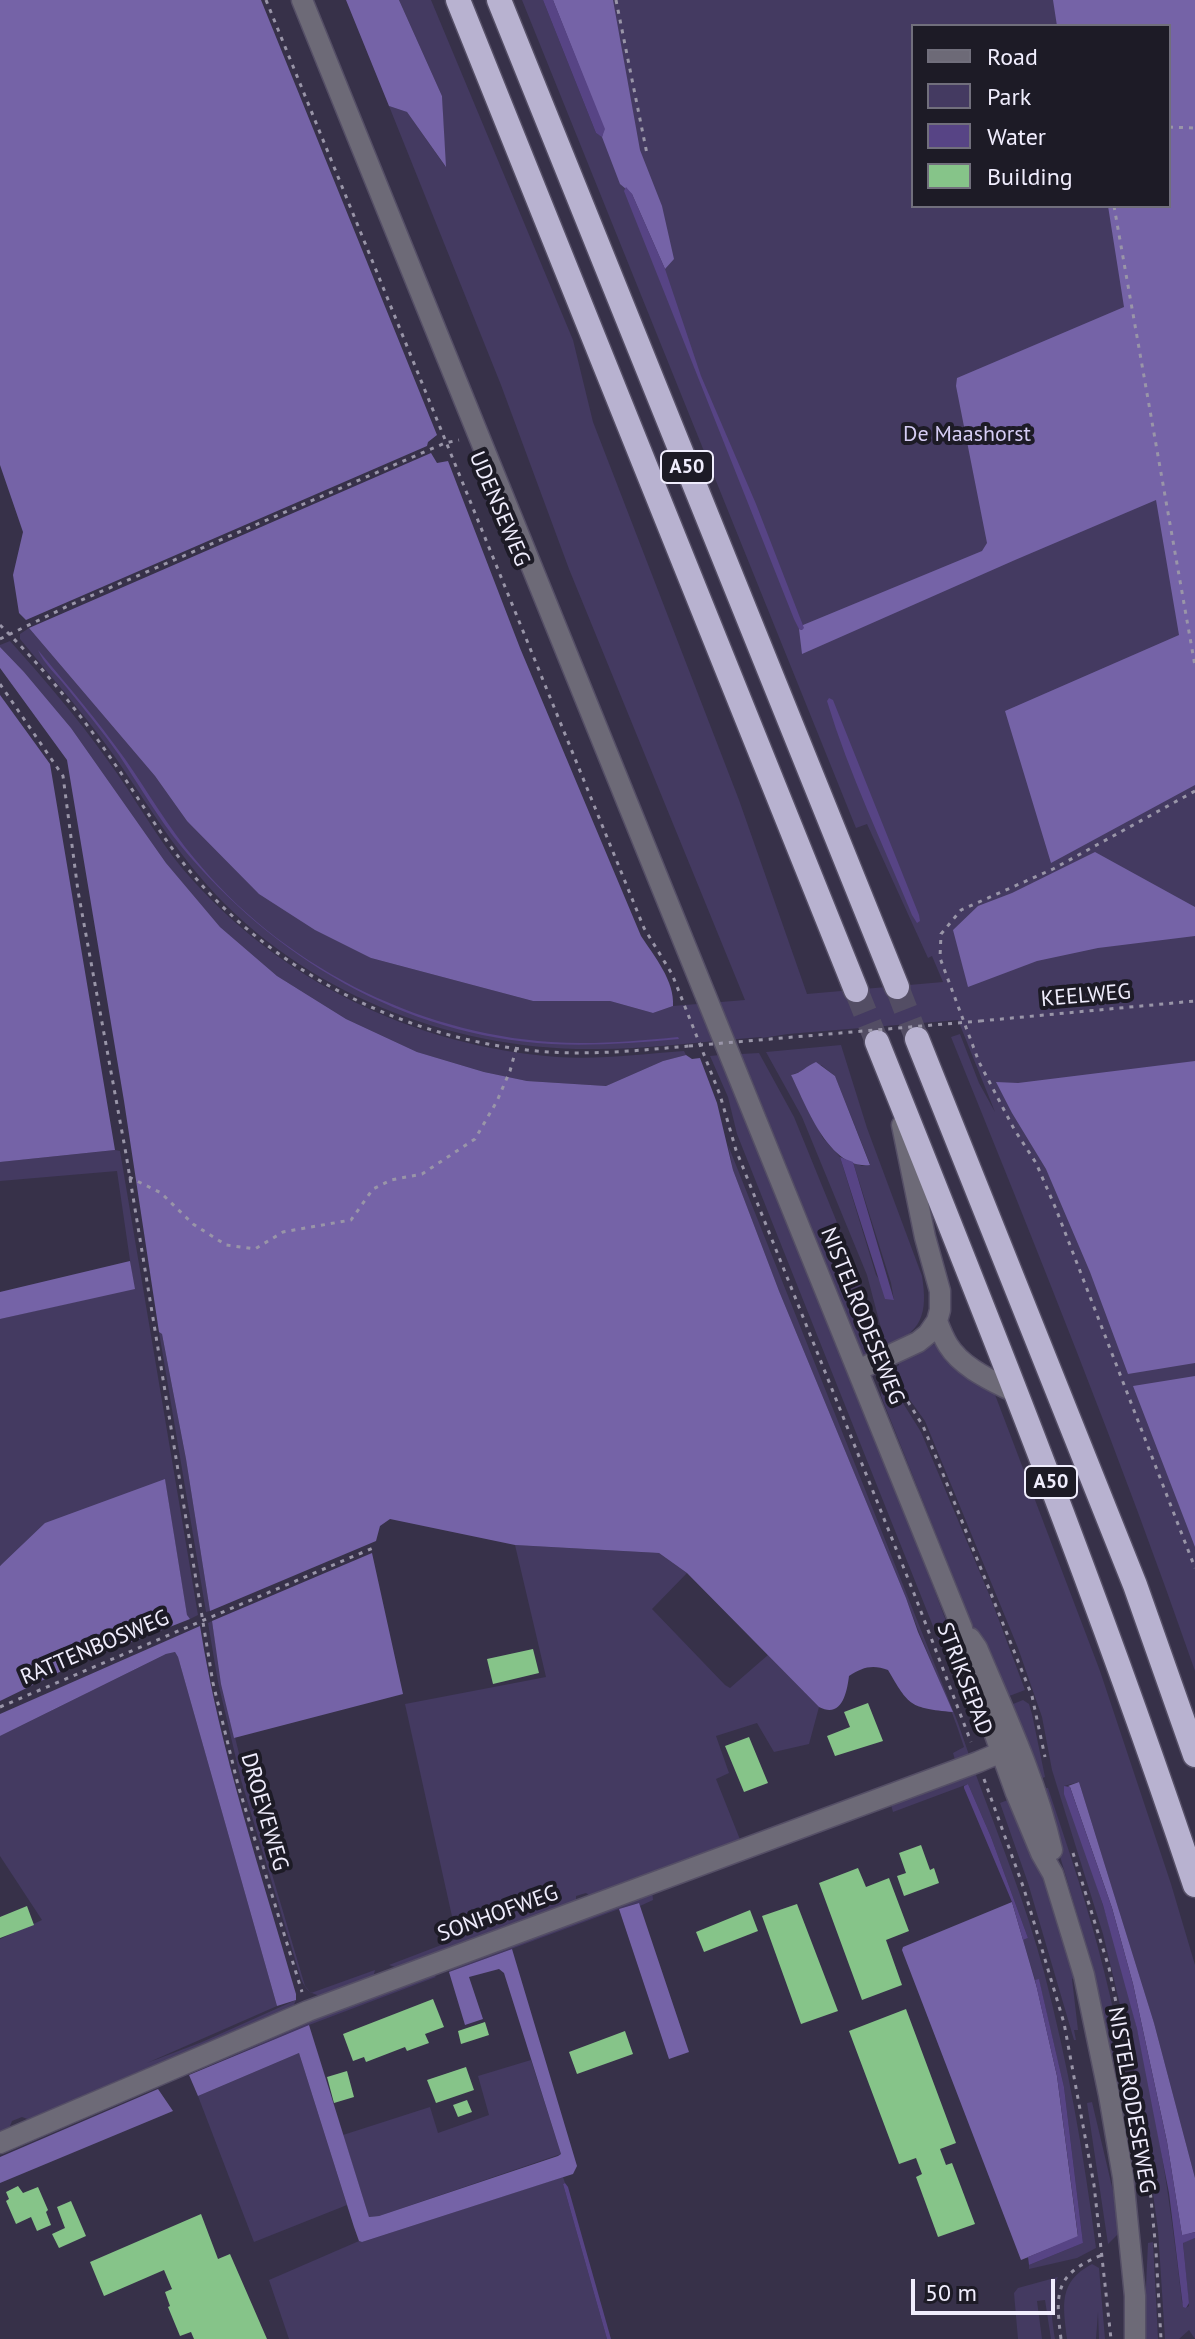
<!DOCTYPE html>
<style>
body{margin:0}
#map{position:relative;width:1195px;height:2339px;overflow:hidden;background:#373149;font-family:"PT Sans",sans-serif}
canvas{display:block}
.legend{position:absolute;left:911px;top:24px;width:260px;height:184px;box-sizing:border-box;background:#1d1b26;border:2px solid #716f7c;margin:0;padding:10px 14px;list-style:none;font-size:24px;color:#f0edfd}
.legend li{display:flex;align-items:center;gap:16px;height:40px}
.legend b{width:40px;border:2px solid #716f7c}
.scale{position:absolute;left:911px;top:2279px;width:144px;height:36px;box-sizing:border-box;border:4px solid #f0edfd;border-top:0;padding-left:10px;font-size:24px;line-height:28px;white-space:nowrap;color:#f0edfd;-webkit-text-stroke:6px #1d1b26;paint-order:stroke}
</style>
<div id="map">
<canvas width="1195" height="2339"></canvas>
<ul class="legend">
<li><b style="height:10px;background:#6d6a77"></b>Road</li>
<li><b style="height:22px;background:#443a61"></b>Park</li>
<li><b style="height:22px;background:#574485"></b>Water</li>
<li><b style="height:22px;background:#86c489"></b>Building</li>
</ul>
<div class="scale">50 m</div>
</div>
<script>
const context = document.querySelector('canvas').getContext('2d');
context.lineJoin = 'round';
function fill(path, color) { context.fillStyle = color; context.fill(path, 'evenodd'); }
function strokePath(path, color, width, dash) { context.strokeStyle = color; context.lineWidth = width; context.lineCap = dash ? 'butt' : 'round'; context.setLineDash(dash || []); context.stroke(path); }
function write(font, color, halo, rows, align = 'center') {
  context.font = font + ' "PT Sans",sans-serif'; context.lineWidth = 8; context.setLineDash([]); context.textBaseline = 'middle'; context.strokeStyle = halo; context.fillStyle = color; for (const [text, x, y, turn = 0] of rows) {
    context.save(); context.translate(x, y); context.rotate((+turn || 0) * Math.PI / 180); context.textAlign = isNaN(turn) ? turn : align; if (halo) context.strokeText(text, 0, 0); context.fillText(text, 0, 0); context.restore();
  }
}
fill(new Path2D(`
 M399 0H431L573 340 593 422 739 800 807 994 943 982 932 956 928 958 867 824 856 828 522 0H543L596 133 599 135 545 0H1195V1671C1121 1457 1036 1247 951 1037L960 1034 979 1083 995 1112 958 1020 788 1034 762 1038 761 1037C707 1041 651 1049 597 1049 453 1051 304 994 207 885 172 846 145 800 115 757 86 716 52 678 20 639V634L29 628 155 776 187 821 371 958 533 1001H610L653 1013 673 1006 745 1000 569 569 501 385 389 106 407 112 445 166 442 96ZM913 26H1169V206H913Z
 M10 641C44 679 77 717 106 758 133 794 154 834 182 868 276 979 412 1046 557 1057 599 1060 642 1054 684 1051L686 1055 663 1061 606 1086 527 1081 484 1072 417 1052 346 1019 277 976 220 927 166 863 71 728 24 672 0 647V645Z
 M841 1045 867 1128 922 1276C928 1314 922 1332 886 1347L867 1275 802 1117 766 1052ZM821 1065 835 1076 870 1164 862 1166 853 1162 891 1283 894 1300 876 1275 840 1157 823 1138 791 1075Z
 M759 1053 794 1117 858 1274 876 1350 863 1355 741 1054Z
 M720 1055 925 1565 979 1709 968 1714 737 1134 728 1097 710 1056Z
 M728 1145 958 1723 968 1752V1758L956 1763 953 1753 964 1747C948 1696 924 1649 906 1598L779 1291 733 1170Z
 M115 1150 120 1151 198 1615 190 1619 187 1616 165 1480 113 1499 13 1556 0 1566V1319L134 1288 117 1171 0 1181V1162Z
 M159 1332 162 1334 186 1459 210 1611 206 1612Z
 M935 1344 950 1362 994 1392 1100 1671 1171 1884 1195 1965V2178L1154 2023 1079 1782 1064 1786C1087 1856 1111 1925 1129 1996 1155 2097 1170 2199 1182 2302L1186 2308 1189 2306 1183 2242 1195 2238V2339L1189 2330 1179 2339H1165L1158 2230 1143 2120 1128 2038 1103 1934 1052 1770 1042 1717 1018 1648 925 1421 907 1396 893 1370 899 1365V1360Z
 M888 1379 921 1432 991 1599 1025 1690 1004 1698 969 1617 881 1396 882 1386Z
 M515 1545 659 1553 687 1573 652 1609 725 1685 730 1688 768 1655 819 1707 809 1744 774 1752 757 1723 716 1736 729 1773 716 1779 741 1842 591 1897 586 1893 576 1896V1903L398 1968 389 1965 457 1939 405 1704 546 1677Z
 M212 1621C231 1746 270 1865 305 1986L311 1993 375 1970 373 1978 322 1996C310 1994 306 1990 301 1979L241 1780 218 1682 208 1623Z
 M175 1652 178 1657 277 2006 147 2063 202 2042 296 2000 292 2009 30 2120 22 2117 12 2121 8 2131 0 2134V1939L42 1920 0 1856V1736L166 1654Z
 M1023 1700 1029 1704 1032 1714 1045 1777 1037 1780 1008 1706Z
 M971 1772 976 1775C1000 1840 1026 1905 1044 1972 1068 2063 1084 2155 1096 2248L1077 2258 1029 2269V2265L1083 2243 1064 2087 1039 1980H1035L1023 1940 1028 1938 991 1837 968 1784 893 1812 890 1801Z
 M1040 1788H1048C1068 1848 1089 1909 1104 1971 1120 2035 1132 2100 1143 2165H1139L1120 2098 1099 1995 1079 1921Z
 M1013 1798 1047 1889 1074 1978 1072 1979 1078 2030H1074L1076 2040H1074L1028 1883 1000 1803Z
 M652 1890 653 1900 640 1906 638 1903 619 1909 449 1972 451 1964Z
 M431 1972 436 1977 309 2025 187 2075V2069Z
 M299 2053 347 2205 254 2242 198 2096Z
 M531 2060 561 2154 379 2216 369 2217 343 2135 430 2107 438 2133 489 2115 478 2076Z
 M1092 2102 1114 2195 1118 2234 1108 2244 1087 2103Z
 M563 2177 565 2183 563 2184 607 2339H289L269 2280 359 2241 362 2242Z
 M1153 2242 1158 2339H1146L1145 2308 1148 2243Z
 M1092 2264 1099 2268 1105 2339H1099L1098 2312 1096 2339H1067C1063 2305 1058 2282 1092 2264Z
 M1058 2277C1048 2296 1052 2319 1055 2339H1051L1045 2300 1037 2301 1042 2339H1018L1014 2293 1018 2288Z`), '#443a61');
fill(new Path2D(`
 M0 0H261L437 435 428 442 427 446 26 620 19 613 13 575 23 532 0 465Z
 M346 0H399L442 96 446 167 407 112 389 106Z
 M553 0H613L640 150 662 206 674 259 665 269 632 194 620 184 602 137 604 129Z
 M1053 0H1195V785L1051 863 1005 711 1179 635 1156 500 1015 560 802 654 799 629 802 630 803 625 982 551 987 543 956 386 957 378 1124 307 1108 206H1169V26H1057Z
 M431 453 437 463 448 461 520 648 641 936C654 956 675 981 673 1006L653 1013 610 1001H533L371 958 315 930 259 894 187 821 155 776 29 628Z
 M0 647 24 672 71 728 166 863 220 927 277 976 346 1019 417 1052 484 1072 527 1081 606 1086 663 1061 686 1055 692 1059 700 1058 717 1103 733 1170 779 1291 906 1598 918 1632 953 1712C910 1708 909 1706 888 1670 873 1664 862 1667 849 1676 847 1692 842 1719 819 1707L687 1573 659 1553 515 1545 390 1519 380 1526 376 1541 210 1611 186 1459 162 1334 159 1332 124 1101 67 760 0 668Z
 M0 695 50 764 115 1150 0 1162Z
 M1095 852 1195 907V936L1098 948 1037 961 968 987 953 930 978 906 1012 893Z
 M1195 1061V1363L1128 1374 1090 1272 1046 1169 1012 1113 996 1082 1018 1083Z
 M816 1062 835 1076 870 1165C829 1170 806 1105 791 1075 802 1073 806 1066 816 1062Z
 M130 1261 135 1289 0 1319V1292Z
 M1195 1376V1547L1133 1386Z
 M165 1479 187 1615 190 1619 78 1663 0 1701V1566L45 1523Z
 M372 1553 403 1694 234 1738 221 1684 212 1621Z
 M200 1626C220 1752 261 1872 296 1994V2000L277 2006 178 1657 175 1652 166 1654 0 1736V1714Z
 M1079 1782 1154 2023 1195 2178V2232L1182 2236 1167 2142 1133 1984 1112 1908 1070 1787 1068 1786Z
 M1012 1902 1037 1988 1057 2076 1078 2237 1021 2260 902 1950 903 1947Z
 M639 1903 689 2052 669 2059 619 1909Z
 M512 1949 577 2166 573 2174 362 2242 359 2241 354 2227 299 2053 198 2096 189 2075 309 2025 369 2217 379 2216 558 2156 561 2154 504 1973 499 1969 469 1977 483 2019 465 2025 449 1972Z
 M158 2089 173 2111 0 2183V2157Z`), '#7563a7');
fill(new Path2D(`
 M543 0H553L605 129 602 137 596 133Z
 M626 187 632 194 665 269 701 376 756 504 804 628 802 630 799 629 794 619 624 191Z
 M38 650C68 686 98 721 125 759 148 792 168 827 194 858 280 964 415 1033 551 1042 593 1045 636 1041 678 1037L679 1039C636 1043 593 1046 551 1044 402 1035 274 958 181 846 158 818 139 785 119 755 103 732 85 710 67 688 58 676 43 663 38 650Z
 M829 698 833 700 919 915 920 921 917 923 912 915C883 844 849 774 827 701Z
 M840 1157 853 1162 894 1300 885 1299Z
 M968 1784 991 1837 1028 1938 1023 1940 1012 1902 964 1788V1786Z
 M1064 1786 1070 1787 1112 1908 1133 1984 1167 2142 1182 2235 1195 2232V2238L1183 2243 1189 2303 1186 2308 1183 2307 1169 2193 1137 2029 1103 1905 1064 1794Z
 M1039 1979 1064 2087 1083 2243 1029 2265 1028 2257 1078 2236 1057 2076 1035 1980Z
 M565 2183 568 2187 611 2339H607L563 2184Z`), '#574485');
fill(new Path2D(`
 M533 1649 539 1673 493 1684 487 1659Z
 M868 1703 883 1741 835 1756 827 1736 850 1727 844 1712Z
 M749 1737 768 1783 744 1792 725 1746Z
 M921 1845 930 1870 934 1868 939 1883 904 1896 897 1876 906 1873 899 1853Z
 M858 1868 866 1887 889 1878 909 1931 886 1940 902 1985 862 2000 819 1883Z
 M797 1904 838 2011 801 2024 762 1916Z
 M27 1906 34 1925 0 1938V1917Z
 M750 1910 758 1931 704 1952 696 1932Z
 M433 1999 444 2027 425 2034 429 2043 407 2051 405 2047 366 2062 364 2057 353 2061 343 2034Z
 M906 2009 956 2143 940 2149 946 2165 952 2163 975 2224 938 2237 916 2177 922 2174 916 2158 899 2164 849 2031Z
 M485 2022 489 2035 461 2044 458 2031Z
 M625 2031 633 2054 577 2074 569 2052Z
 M466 2067 474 2090 436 2103 427 2080Z
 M347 2071 354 2097 334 2103 327 2077Z
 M467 2100 472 2112 458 2117 453 2105Z
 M18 2186 23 2193 38 2187 48 2210 46 2212 51 2225 37 2231 31 2217 16 2224 6 2201 9 2199 6 2192Z
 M71 2201 86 2236 59 2248 52 2234 65 2228 57 2207Z
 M201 2214 218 2259 230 2254 267 2339H194L191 2332 180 2336 168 2307 170 2306 165 2292 172 2289 164 2270 104 2296 90 2262Z`), '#86c489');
strokePath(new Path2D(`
 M897 987 917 1039
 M856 990 877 1042`), '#534d64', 24, [24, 12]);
const minor = new Path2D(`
 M302 0 962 1628 965 1651 1016 1793 1041 1853 1053 1874 1084 1975 1109 2095 1123 2177 1135 2296V2339
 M937 1321C940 1329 943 1337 948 1345 962 1368 993 1381 1016 1393
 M858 1370 918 1342 928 1334 937 1321 940 1310V1291L925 1237 902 1125
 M970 1638 977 1648C1005 1714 1036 1780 1052 1850
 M0 2143 308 2011 978 1762 1018 1745`);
const highway = new Path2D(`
 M458 0 856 990
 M499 0 897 987
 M917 1039 1135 1585 1195 1755
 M877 1042C989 1321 1100 1600 1195 1885`);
strokePath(minor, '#554f66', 23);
strokePath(highway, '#554f66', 27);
strokePath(new Path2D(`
 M266 0 644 928 672 974 720 1095 736 1150 915 1596 971 1742
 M616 0 647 154
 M1169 127 1195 128
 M1114 206 1195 666
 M0 625C41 665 79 712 112 760 136 794 158 831 184 864 265 966 392 1033 520 1049 576 1057 633 1051 689 1046
 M0 639 70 605 445 443 459 440
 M0 684 63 776 78 891 126 1154 213 1683 238 1785 302 1992
 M1195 791 1053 869 961 910 941 934 940 958 979 1062 1014 1129 1036 1163 1056 1209 1195 1568
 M980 1021 1195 1001
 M129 1177 161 1193 193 1224 226 1245 255 1249 283 1232 351 1220 373 1189 391 1180 422 1174 475 1139 497 1101 510 1071 516 1049
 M892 1376 923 1426 939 1464 1032 1696 1045 1757
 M0 1707 373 1548
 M984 1779 1024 1889 1064 2023 1094 2185 1111 2339
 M1073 1853 1109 1968 1137 2106 1150 2189 1156 2251 1161 2339
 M1061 2339C1055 2292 1055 2274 1102 2255`), '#9995a8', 3, [4, 6]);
strokePath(minor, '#6d6a77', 20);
strokePath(highway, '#b8b2d0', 24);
strokePath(new Path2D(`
 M689 1046 980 1021`), '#9995a8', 3, [4, 6]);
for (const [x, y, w] of [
 [687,467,52],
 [1051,1482,52]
]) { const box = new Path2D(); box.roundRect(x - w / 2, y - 16, w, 32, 6); context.fillStyle = '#1d1b26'; context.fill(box); strokePath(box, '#f0edfd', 2); }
write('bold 20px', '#f0edfd', null, [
 ["A50",687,467],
 ["A50",1051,1482]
]);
write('22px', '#d6cdf4', '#1d1b26', [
 ["De Maashorst",967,435]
]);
write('22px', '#f0edfd', '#1d1b26', [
 ["UDENSEWEG",499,509,67],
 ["KEELWEG",1086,996,-5],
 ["NISTELRODESEWEG",862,1316,68],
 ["RATTENBOSWEG",95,1648,-23],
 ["STRIKSEPAD",964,1679,69],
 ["DROEVEWEG",264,1812,74],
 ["SONHOFWEG",498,1914,-20],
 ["NISTELRODESEWEG",1131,2100,80]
]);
</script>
